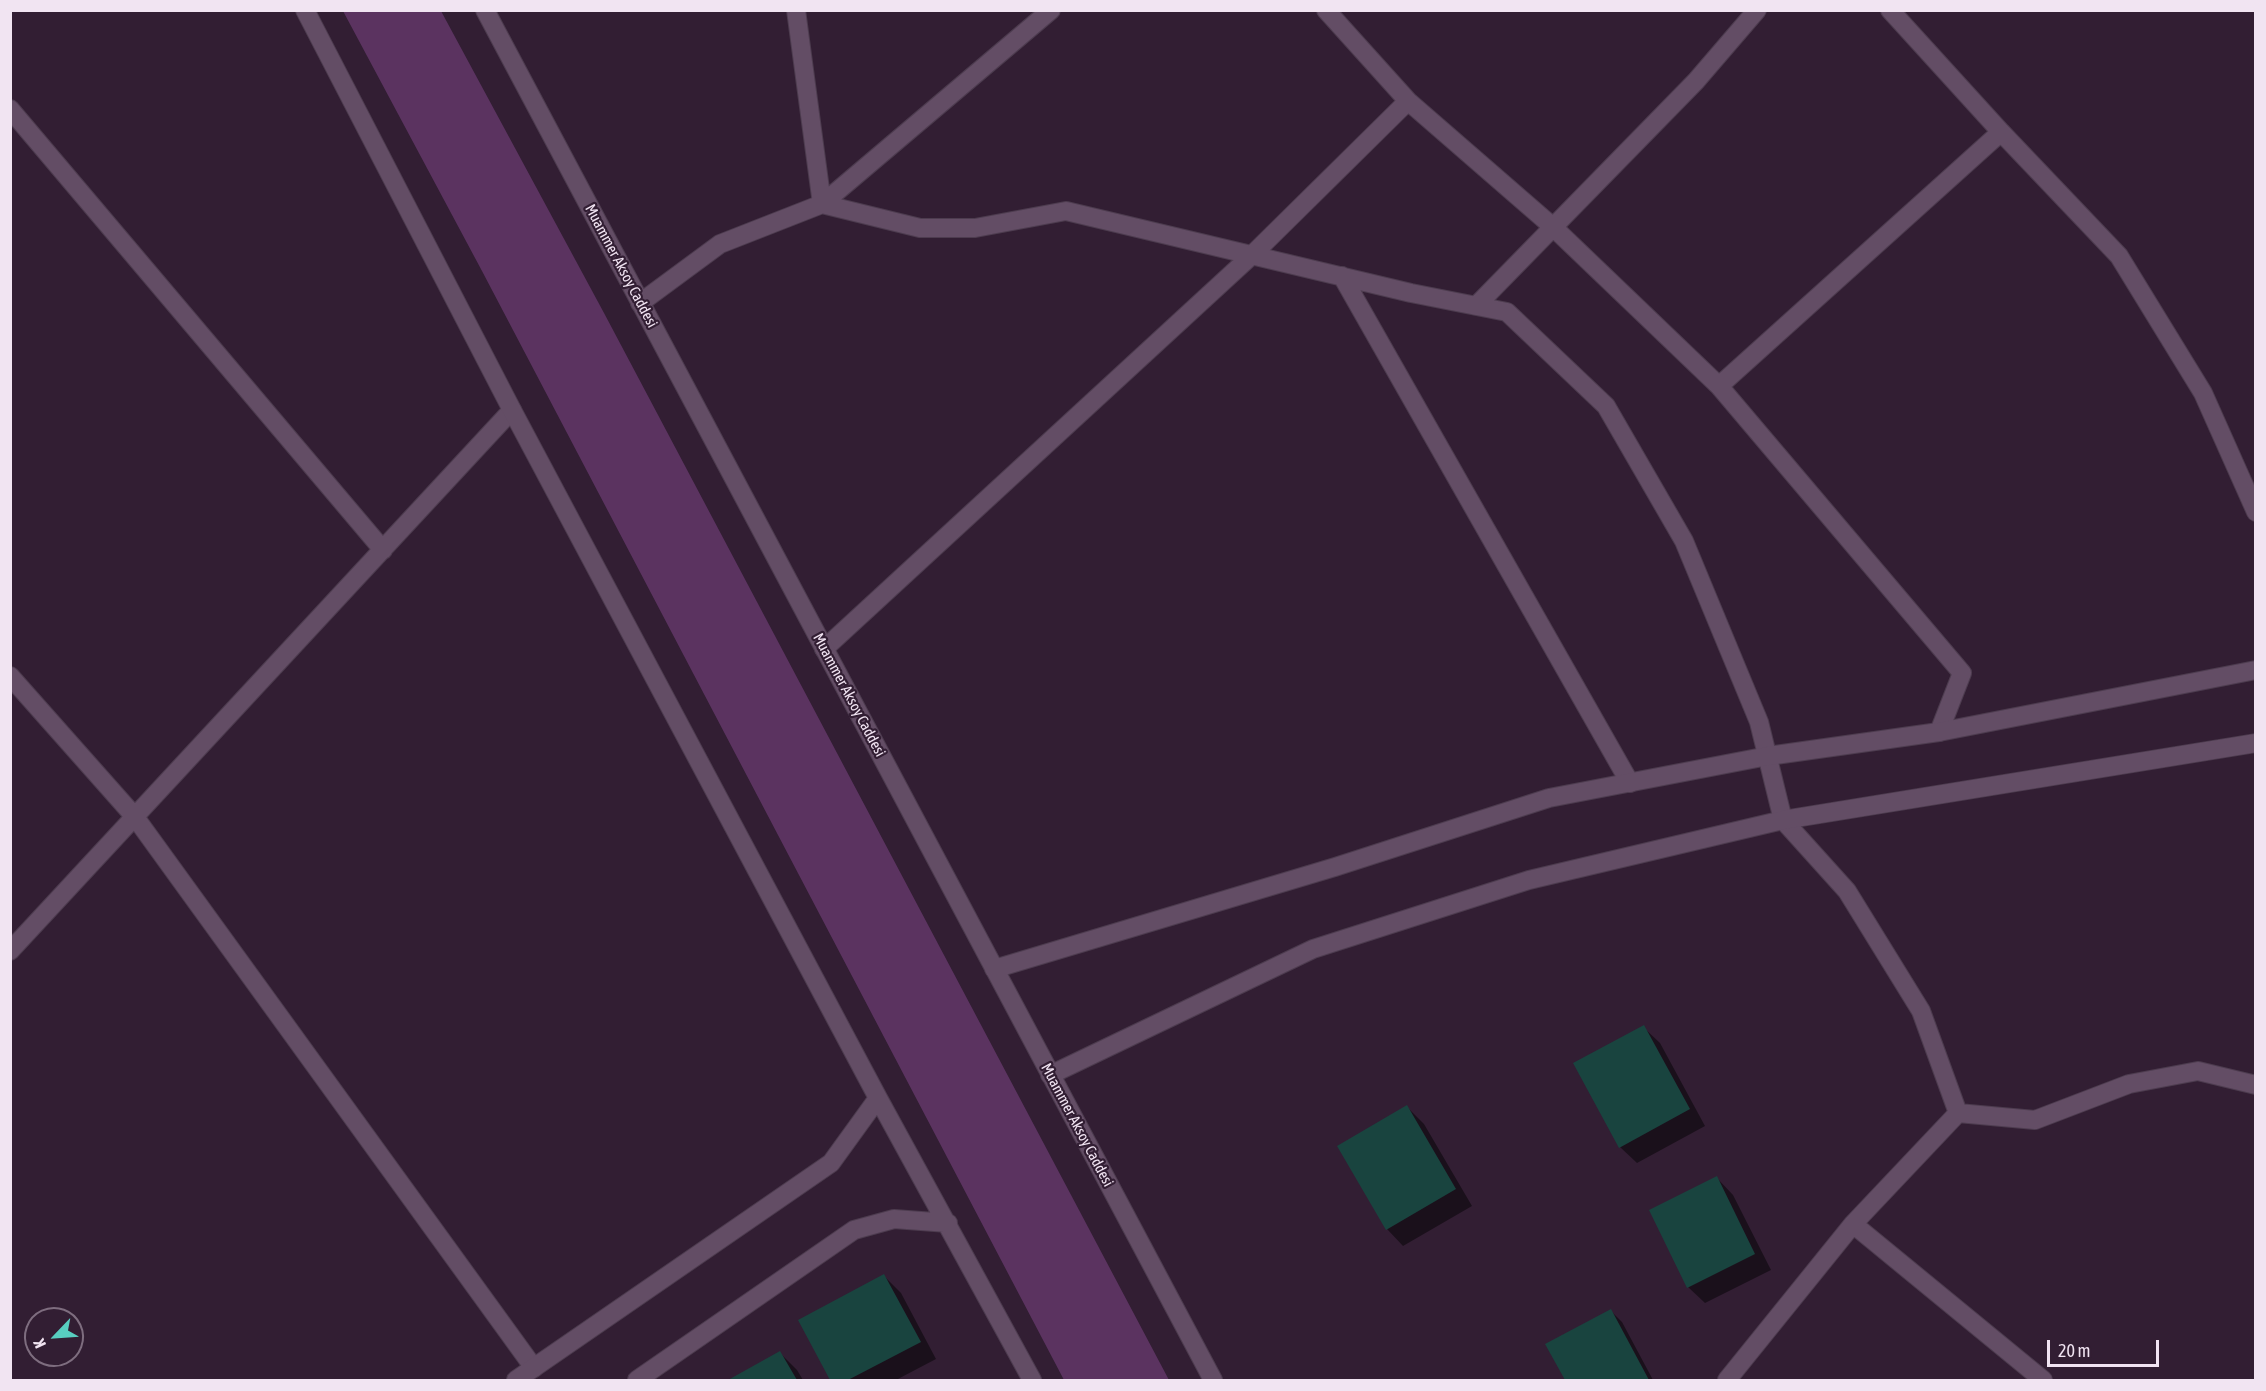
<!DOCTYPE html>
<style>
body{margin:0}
#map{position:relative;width:2266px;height:1391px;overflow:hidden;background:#321e33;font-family:"Asap Condensed",sans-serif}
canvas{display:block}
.frame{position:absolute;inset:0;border:12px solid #f1e4f2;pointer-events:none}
.north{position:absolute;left:24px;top:1307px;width:60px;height:60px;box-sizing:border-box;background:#321e33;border:2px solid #7e6d7f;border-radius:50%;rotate:245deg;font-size:16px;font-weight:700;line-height:24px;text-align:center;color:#f1e4f2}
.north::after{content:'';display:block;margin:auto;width:21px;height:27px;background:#58cec0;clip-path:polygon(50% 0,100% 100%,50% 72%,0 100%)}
.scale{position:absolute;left:2047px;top:1340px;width:112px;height:27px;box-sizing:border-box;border:3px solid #f1e4f2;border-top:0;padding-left:8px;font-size:18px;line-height:21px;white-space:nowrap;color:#f1e4f2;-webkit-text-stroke:4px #321e33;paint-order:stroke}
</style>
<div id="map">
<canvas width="2266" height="1391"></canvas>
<div class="frame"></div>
<div class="north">K</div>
<div class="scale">20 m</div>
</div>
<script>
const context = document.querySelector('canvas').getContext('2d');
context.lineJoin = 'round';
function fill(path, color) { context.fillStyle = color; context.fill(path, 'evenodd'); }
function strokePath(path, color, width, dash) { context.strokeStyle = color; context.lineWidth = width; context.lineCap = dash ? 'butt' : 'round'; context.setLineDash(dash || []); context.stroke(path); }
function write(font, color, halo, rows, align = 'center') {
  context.font = font + ' "Asap Condensed",sans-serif'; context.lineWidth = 4.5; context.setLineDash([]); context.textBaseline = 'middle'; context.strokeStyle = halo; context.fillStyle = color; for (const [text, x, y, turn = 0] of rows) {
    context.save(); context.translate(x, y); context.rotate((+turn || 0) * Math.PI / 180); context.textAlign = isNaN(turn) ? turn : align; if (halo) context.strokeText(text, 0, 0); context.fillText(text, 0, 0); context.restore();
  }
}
fill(new Path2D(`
 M343 11H441L604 313 1169 1380H1064L482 271Z`), '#5b3360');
fill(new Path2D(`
 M1643 1027 1660 1043 1705 1126 1637 1163 1620 1147Z
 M1407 1107 1424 1124 1472 1206 1403 1246 1387 1229Z
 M1717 1178 1733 1195 1771 1270 1705 1303 1688 1287Z
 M884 1276 901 1293 936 1359 896 1380H832L800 1320Z
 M1611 1311 1622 1322 1653 1380H1566L1547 1345Z
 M780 1353 797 1370 803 1380H731Z`), '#0007');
fill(new Path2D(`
 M1644 1025 1690 1109 1619 1148 1573 1063Z
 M1407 1105 1456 1189 1386 1230 1337 1146Z
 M1717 1176 1755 1254 1687 1288 1649 1210Z
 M884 1274 921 1342 848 1380H830L798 1320Z
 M1611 1309 1649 1380H1565L1545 1344Z
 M780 1351 797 1380H728Z`), '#19443f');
const street = new Path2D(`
 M796 10 822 204 1051 10
 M1890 10 2001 132 2119 256 2203 393 2256 512
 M1408 101 1553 227 1719 386 1962 673 1939 732
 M10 109 383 550
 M1342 276 1630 783
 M640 303 720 244 822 204 920 228H975L1066 211 1411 293 1507 312 1606 406 1684 541 1759 722 1783 820 1847 891 1921 1011 1958 1113 1853 1224 1727 1380
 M1476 306 1696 81 1757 10
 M1719 386 2001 132
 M824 649 1252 255 1408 101 1326 10
 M10 676 135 817 534 1368
 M10 951 512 410
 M1958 1113 2035 1120 2129 1084 2198 1071 2256 1085
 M1853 1224 2043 1380`);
const secondary = new Path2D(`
 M305 10 512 410 878 1098 1032 1380
 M485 10 1213 1380
 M994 969 1335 867 1549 798 1768 756 1939 732 2256 670
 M1050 1075 1313 949 1529 880 1783 820 2256 743
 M516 1380 831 1163 878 1098
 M637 1380 854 1230 894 1219 948 1223`);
strokePath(street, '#4d3c4f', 20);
strokePath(secondary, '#4d3c4f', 20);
strokePath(street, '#634d65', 18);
strokePath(secondary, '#634d65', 18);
write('15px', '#f1e4f2', '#321e33', [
 ["Muammer Aksoy Caddesi",621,266,62],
 ["Muammer Aksoy Caddesi",849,695,62],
 ["Muammer Aksoy Caddesi",1077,1125,62]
]);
</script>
